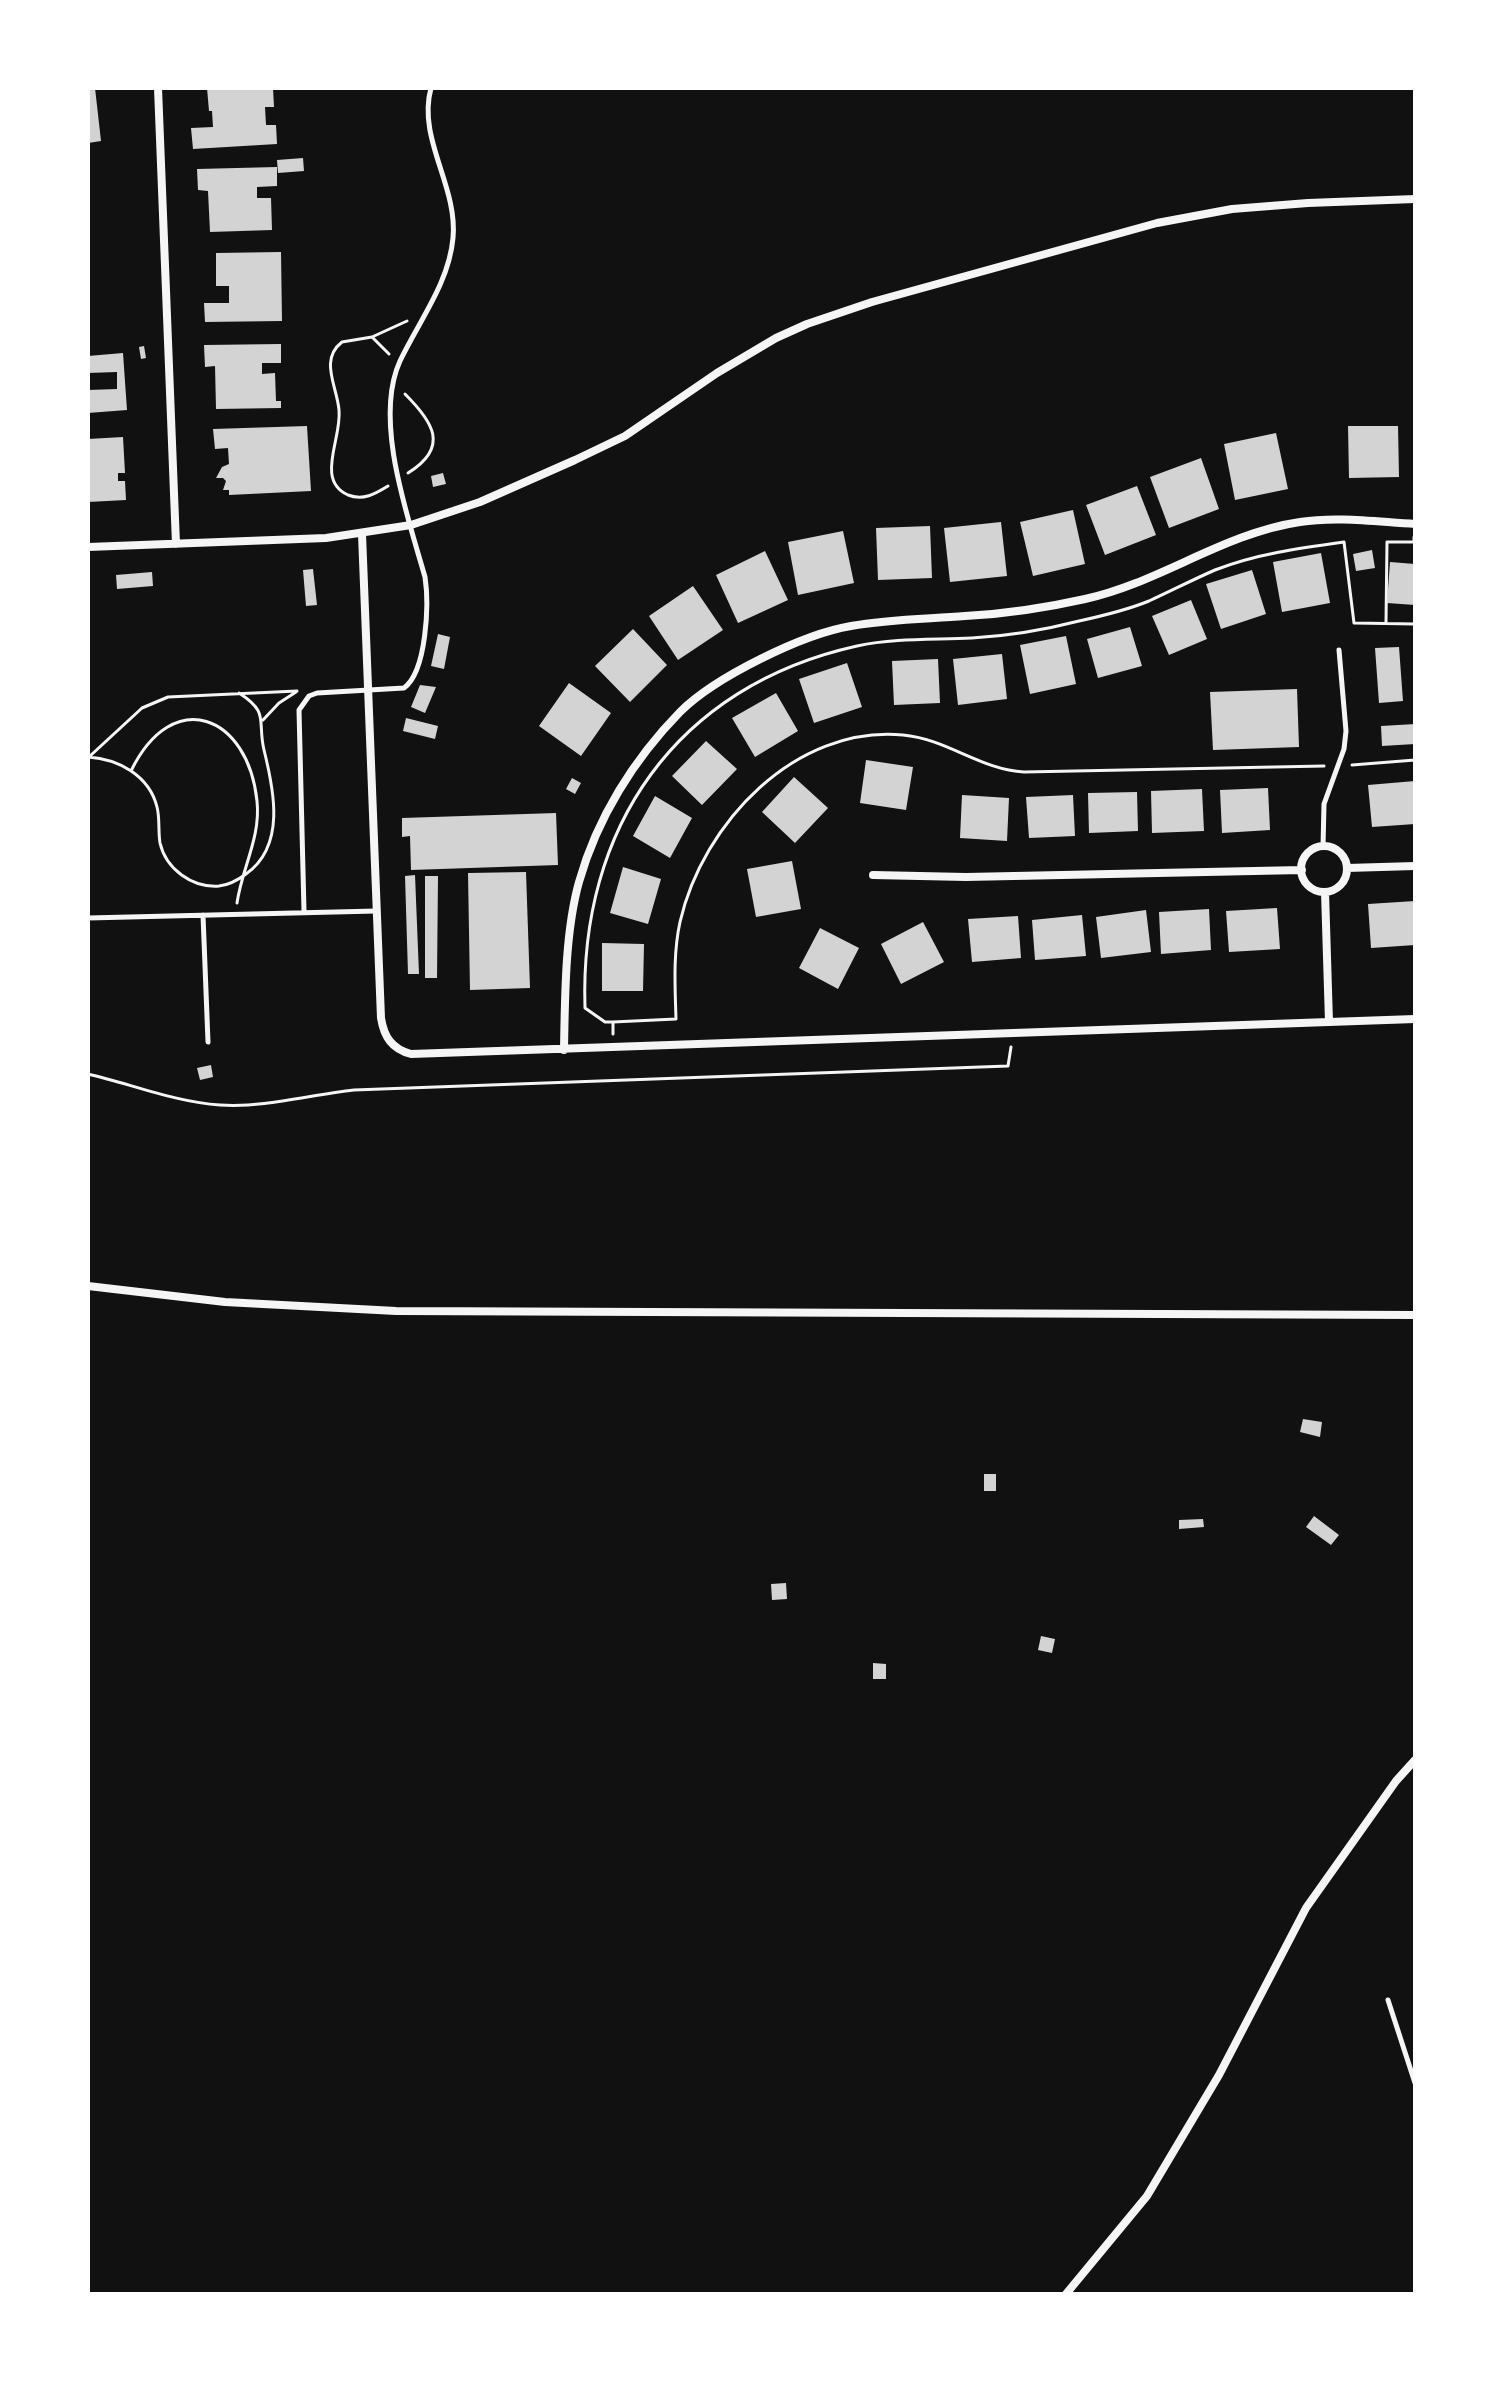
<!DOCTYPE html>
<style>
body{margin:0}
#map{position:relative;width:1503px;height:2382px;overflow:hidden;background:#111;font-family:"DejaVu Sans",sans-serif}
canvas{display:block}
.frame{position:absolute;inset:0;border:90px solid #fff;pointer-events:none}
</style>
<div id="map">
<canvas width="1503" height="2382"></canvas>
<div class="frame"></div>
</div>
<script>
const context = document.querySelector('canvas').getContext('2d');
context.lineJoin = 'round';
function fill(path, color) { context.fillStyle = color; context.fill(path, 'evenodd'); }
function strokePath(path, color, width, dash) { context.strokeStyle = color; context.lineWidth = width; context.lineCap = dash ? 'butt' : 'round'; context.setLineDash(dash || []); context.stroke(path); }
fill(new Path2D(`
 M88 88H95L101 141 88 143Z
 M207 88H273L274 107H265L266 125H276L277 144 193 149 191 128 213 127 212 111H209Z
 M303 158 304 171 278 173 277 160Z
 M277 167V186L257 187V198H271L272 230 210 232 208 191 198 190 197 169Z
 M281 252 282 321 205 322 204 303H229V286H216V253Z
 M281 344V363H262V374L275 373 276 401H281V408L216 409 215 366 205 367 204 345Z
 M144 346 146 358 141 359 139 347Z
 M123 353 127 410 88 413V390L117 389V372L88 373V356Z
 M307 426 311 491 229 495V490H223L226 481 223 478H216L222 467 229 464 228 448 215 449 213 429Z
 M1348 426H1398L1399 477 1349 478Z
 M1276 433 1288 489 1235 500 1224 444Z
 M123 437 125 473H118V481H125L126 500 88 502V439Z
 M1201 458 1219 509 1169 528 1150 477Z
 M443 473 446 484 433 487 431 476Z
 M1137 486 1156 535 1105 555 1086 505Z
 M1073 510 1085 564 1033 576 1020 522Z
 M1001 522 1007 576 950 582 944 528Z
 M930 526 932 578 878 580 876 528Z
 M843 531 854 583 798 595 788 542Z
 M1372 550 1375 568 1356 571 1353 554Z
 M765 551 788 600 738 623 716 575Z
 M1321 553 1330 603 1282 612 1273 562Z
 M1390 562 1415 564V605L1387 603Z
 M313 569 317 605 306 606 303 570Z
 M1252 570 1266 614 1221 629 1206 584Z
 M152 572 153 586 117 589 116 575Z
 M693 586 723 630 678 660 649 616Z
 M1191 600 1207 639 1169 655 1152 616Z
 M1130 627 1142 666 1098 678 1087 639Z
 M633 629 667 665 630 702 595 666Z
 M438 634 450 637 444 669 431 666Z
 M1066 636 1076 684 1030 694 1020 645Z
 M1399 647 1403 701 1379 703 1375 648Z
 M1002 654 1007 699 958 705 953 659Z
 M938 659 940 703 894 705 892 661Z
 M847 663 862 707 814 723 799 679Z
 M569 683 611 713 581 756 539 726Z
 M420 685 436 687 425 713 411 707Z
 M1297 689 1299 747 1213 750 1210 692Z
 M776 693 798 731 755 757 732 718Z
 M406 718 438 726 435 739 403 731Z
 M1415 724V744L1382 746 1381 726Z
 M706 741 737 769 702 805 672 776Z
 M866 760 913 767 906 810 860 803Z
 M794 777 828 808 795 843 762 812Z
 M572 778 581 783 575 794 566 789Z
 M1415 781V824L1372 827 1368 785Z
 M1268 788 1270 830 1222 833 1220 790Z
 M1202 789 1204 831 1152 833 1151 791Z
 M1137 792 1138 831 1089 833 1088 793Z
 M962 795 1009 798 1007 841 960 838Z
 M1073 795 1075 836 1029 838 1026 797Z
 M655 796 692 818 670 858 633 836Z
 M556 813 558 865 411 870 410 836 402 837V818Z
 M792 861 801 909 756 917 747 869Z
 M623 867 661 879 648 924 610 913Z
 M526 872 530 988 470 990 468 873Z
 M415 875 419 974H408L405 876Z
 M425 876H438L437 978H425Z
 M1415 901V945L1371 948 1368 904Z
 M1277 908 1280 949 1229 952 1226 911Z
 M1209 909 1211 950 1161 954 1159 912Z
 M1146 910 1151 952 1101 958 1096 917Z
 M1082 915 1086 956 1035 960 1032 920Z
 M1018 916 1021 958 972 962 968 919Z
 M923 922 944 962 901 984 881 944Z
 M820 928 859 948 838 989 799 968Z
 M602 943 644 944 643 991H602Z
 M211 1065 213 1077 200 1080 197 1068Z
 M1303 1419 1322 1422 1320 1437 1300 1432Z
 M984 1474H996V1491H984Z
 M1314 1516 1339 1535 1331 1545 1306 1527Z
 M1203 1519 1204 1527 1179 1529V1520Z
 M786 1583 787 1599 772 1600 771 1584Z
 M1041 1636 1055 1639 1052 1653 1038 1650Z
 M873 1663 886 1664V1679H873Z`), '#d3d3d3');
strokePath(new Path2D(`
 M372 337 389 354
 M405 394C433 422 450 447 408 473
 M388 486C375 494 363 501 348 495 315 480 342 439 339 410 337 386 319 360 342 342L372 337 407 321
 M1386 622 1387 542H1414V537
 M263 720 279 703 296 692
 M90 756 142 708 168 697 297 691
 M88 757C118 759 149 775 157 807 160 818 158 831 160 843 166 869 192 888 219 886 229 885 238 880 246 874 286 846 274 790 264 750 257 720 270 713 239 693
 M1352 765 1415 760
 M131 771C173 685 248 715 257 801 261 837 242 868 237 903
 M613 1022 676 1019C675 986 673 954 680 922 703 823 795 725 903 735 947 739 981 770 1024 772L1324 766
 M613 1034V1022H605L585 1008C579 828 676 686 857 646 895 638 934 640 972 638 1008 636 1044 630 1079 621 1102 616 1127 610 1149 601 1171 591 1192 580 1215 570 1256 554 1300 548 1344 542L1354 623 1415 624
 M88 1074C131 1084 175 1102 220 1105 264 1108 309 1095 354 1090L1008 1066 1011 1047`), '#f5f5f5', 3);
strokePath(new Path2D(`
 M1323 847 1324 804 1344 749 1346 731 1339 650
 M304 911 299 710 309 696 317 693 404 688C427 671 429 603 425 577 408 517 373 420 400 361 419 321 449 283 453 238 458 186 417 139 431 88
 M203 915 208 1042
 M88 918 376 911
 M1388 2000 1415 2083`), '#f5f5f5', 5);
strokePath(new Path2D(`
 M158 88 176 544
 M362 534 381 1018C384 1037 392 1049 411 1054L1415 1019
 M88 547 326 538 411 525 480 502 575 460 625 436 717 373 776 338 807 324 872 302 1157 223 1232 209 1308 203 1415 199
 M1301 869a23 23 0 1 1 46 0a23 23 0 1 1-46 0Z
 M1347 868 1415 866
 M873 875 966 877 1302 870
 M1325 892 1329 1022
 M564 1050C565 997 565 932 579 882 597 818 634 759 680 712 715 677 803 634 851 626 889 619 927 619 965 616 1006 614 1045 608 1085 599 1159 583 1224 533 1300 522 1337 516 1378 522 1415 524
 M88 1286 225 1302 396 1311 1415 1315
 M1066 2294 1147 2196 1219 2075 1306 1908 1396 1781 1415 1760`), '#f5f5f5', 8);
</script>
